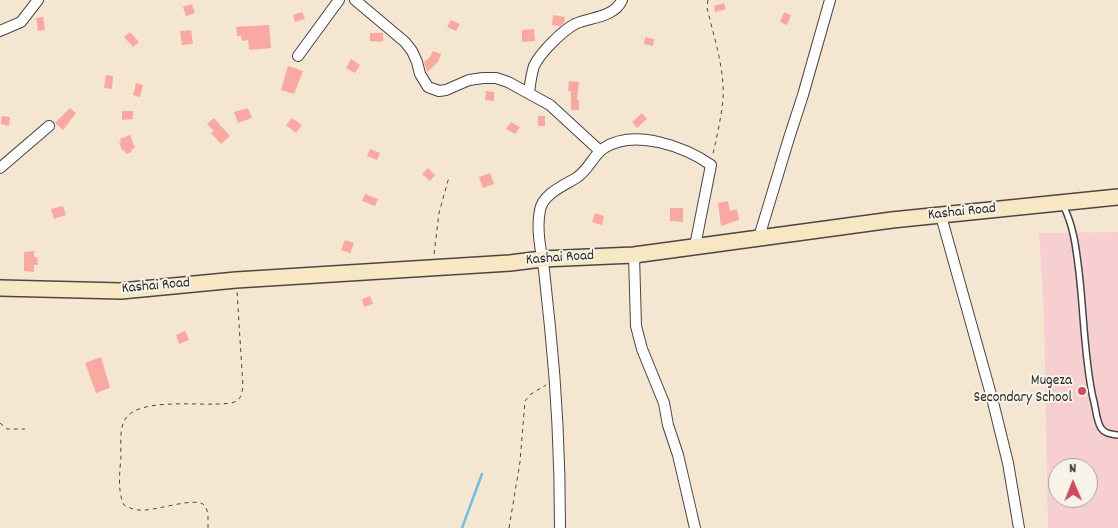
<!DOCTYPE html>
<style>
body{margin:0}
#map{position:relative;width:1118px;height:528px;overflow:hidden;background:#f5e6d2;font-family:Dekko,sans-serif}
canvas{display:block}
.north{position:absolute;left:1048px;top:458px;width:50px;height:50px;box-sizing:border-box;background:#f7f3e8;border:1px solid #a5a39c;border-radius:50%;rotate:359deg;font-size:14px;font-weight:700;line-height:20px;text-align:center;color:#2b2b2b}
.north::after{content:'';display:block;margin:auto;width:18px;height:22px;background:#d1495b;clip-path:polygon(50% 0,100% 100%,50% 72%,0 100%)}
</style>
<div id="map">
<canvas width="1118" height="528"></canvas>
<div class="north">N</div>
</div>
<script>
const context = document.querySelector('canvas').getContext('2d');
context.lineJoin = 'round';
function fill(path, color) { context.fillStyle = color; context.fill(path, 'evenodd'); }
function strokePath(path, color, width, dash) { context.strokeStyle = color; context.lineWidth = width; context.lineCap = dash ? 'butt' : 'round'; context.setLineDash(dash || []); context.stroke(path); }
function write(font, color, halo, rows, align = 'center') {
  context.font = font + ' Dekko,sans-serif'; context.lineWidth = 4; context.setLineDash([]); context.textBaseline = 'middle'; context.strokeStyle = halo; context.fillStyle = color; for (const [text, x, y, turn = 0] of rows) {
    context.save(); context.translate(x, y); context.rotate((+turn || 0) * Math.PI / 180); context.textAlign = isNaN(turn) ? turn : align; if (halo) context.strokeText(text, 0, 0); context.fillText(text, 0, 0); context.restore();
  }
}
fill(new Path2D(`
 M1118 232V528H1048L1044 315 1039 233ZM1058 468H1088V498H1058Z`), '#f7cfd1');
strokePath(new Path2D(`
 M462 528 482 474`), '#6ac1e7', 2.5);
fill(new Path2D(`
 M724 3 726 9 715 12 714 6Z
 M192 4 195 13 186 16 183 7Z
 M302 12 305 19 295 22 293 15Z
 M784 12 791 15 787 25 780 22Z
 M553 15 565 17 564 23 560 26 552 25Z
 M43 17 45 30 38 31 36 18Z
 M451 20 460 24 456 31 447 27Z
 M269 25 271 48 249 50 248 40 242 41 241 36H237L236 27Z
 M534 29 535 41 522 42V30Z
 M191 30 193 44 182 45 180 31Z
 M130 32 139 42 133 47 124 37Z
 M370 33H383V42L370 41Z
 M645 37 654 39 653 46 644 44Z
 M433 51 441 54 438 62 427 72 424 62 430 57Z
 M351 59 360 65 355 73 346 68Z
 M288 66 303 71 294 94 281 90Z
 M106 75 113 76 112 89 104 88Z
 M569 81 579 82 577 100H579V110H571V91H568Z
 M136 83 143 85 140 97 133 95Z
 M486 91 494 92V101L485 100Z
 M70 108 76 113 63 130 55 123Z
 M248 108 252 118 238 123 234 112Z
 M122 111H133V119L122 120Z
 M642 113 647 119 637 128 632 122Z
 M2 116 10 117 9 126 1 124Z
 M538 116H545V126H538Z
 M214 118 230 136 221 144 211 133 214 131 207 124Z
 M292 118 302 125 296 133 286 125Z
 M511 122 520 127 515 134 506 129Z
 M130 135 135 148 131 150 132 152 126 154 124 150H122L119 143 121 142 120 139Z
 M370 149 380 153 377 160 367 156Z
 M428 168 435 175 430 181 422 174Z
 M490 173 494 184 483 188 479 177Z
 M365 194 378 199 375 206 362 201Z
 M728 201 730 211 737 209 739 220 721 226 718 203Z
 M63 206 66 215 54 219 51 209Z
 M670 208H683V222L670 221Z
 M595 213 604 216 602 225 592 222Z
 M345 240 354 243 350 253 341 250Z
 M34 251V257H37L38 265H34V272L24 271V252Z
 M370 296 373 304 364 307 362 299Z
 M185 331 189 340 179 344 176 335Z
 M101 357 110 388 96 393 85 363Z`), '#f9a9a1');
const lane = new Path2D(`
 M1063 205C1074 227 1076 248 1079 272 1084 314 1084 357 1093 398 1096 408 1096 420 1101 428 1105 434 1111 434 1118 435`);
const street = new Path2D(`
 M355 0 405 42 412 51 417 62 420 74 428 87 439 91 446 90 469 80 483 78H496L508 82 550 105 600 151
 M0 31 21 22 38 0
 M298 56 339 0
 M529 93C530 85 531 75 534 66 540 53 562 31 575 24 590 17 614 18 622 0
 M0 168 49 126
 M941 216 992 398 1008 463 1019 528
 M759 237 789 138 803 95 830 0
 M634 255 636 326 642 349 664 403 668 425 678 455 695 528
 M560 528C560 461 557 394 550 327 548 308 546 289 544 270 541 251 536 229 540 210 543 194 563 186 576 178 589 170 593 155 604 148 635 128 685 147 711 165L695 246`);
const secondary = new Path2D(`
 M0 288 121 291 236 280 510 263 542 259 634 255 892 220 1118 197`);
strokePath(lane, '#494744', 8);
strokePath(street, '#494744', 12);
strokePath(secondary, '#494744', 18);
strokePath(new Path2D(`
 M708 0 707 8C714 37 725 70 723 100 721 118 717 136 713 154
 M434 254 439 213 449 177
 M0 423 7 429H25
 M208 528C208 521 209 510 204 505 195 496 154 512 139 510 133 510 128 507 124 505 117 491 120 471 121 456 121 445 119 427 126 418 139 399 193 405 214 404 221 404 231 404 237 401 241 398 242 392 243 387L237 291
 M509 528 520 462 525 401 531 394 546 385`), '#494744', 1, [4, 4]);
strokePath(lane, '#fff', 5);
strokePath(street, '#fff', 10);
strokePath(secondary, '#f7e8c3', 15);
for (const [x, y, r, color] of [
 [1082,391,5,"#d1495b"]
]) { const dot = new Path2D(); dot.arc(x, y, r, 0, 2 * Math.PI); context.fillStyle = color; context.fill(dot); strokePath(dot, '#f7f3e8', 2); }
write('15px', '#2b2b2b', '#f7f3e8', [
 ["Kashai Road",962,213,-6],
 ["Kashai Road",560,259,-4],
 ["Kashai Road",156,287,-5]
]);
write('15px', '#2b2b2b', '#f7f3e8', [
 ["Mugeza",1072,382],
 ["Secondary School",1072,399]
], 'right');
</script>
